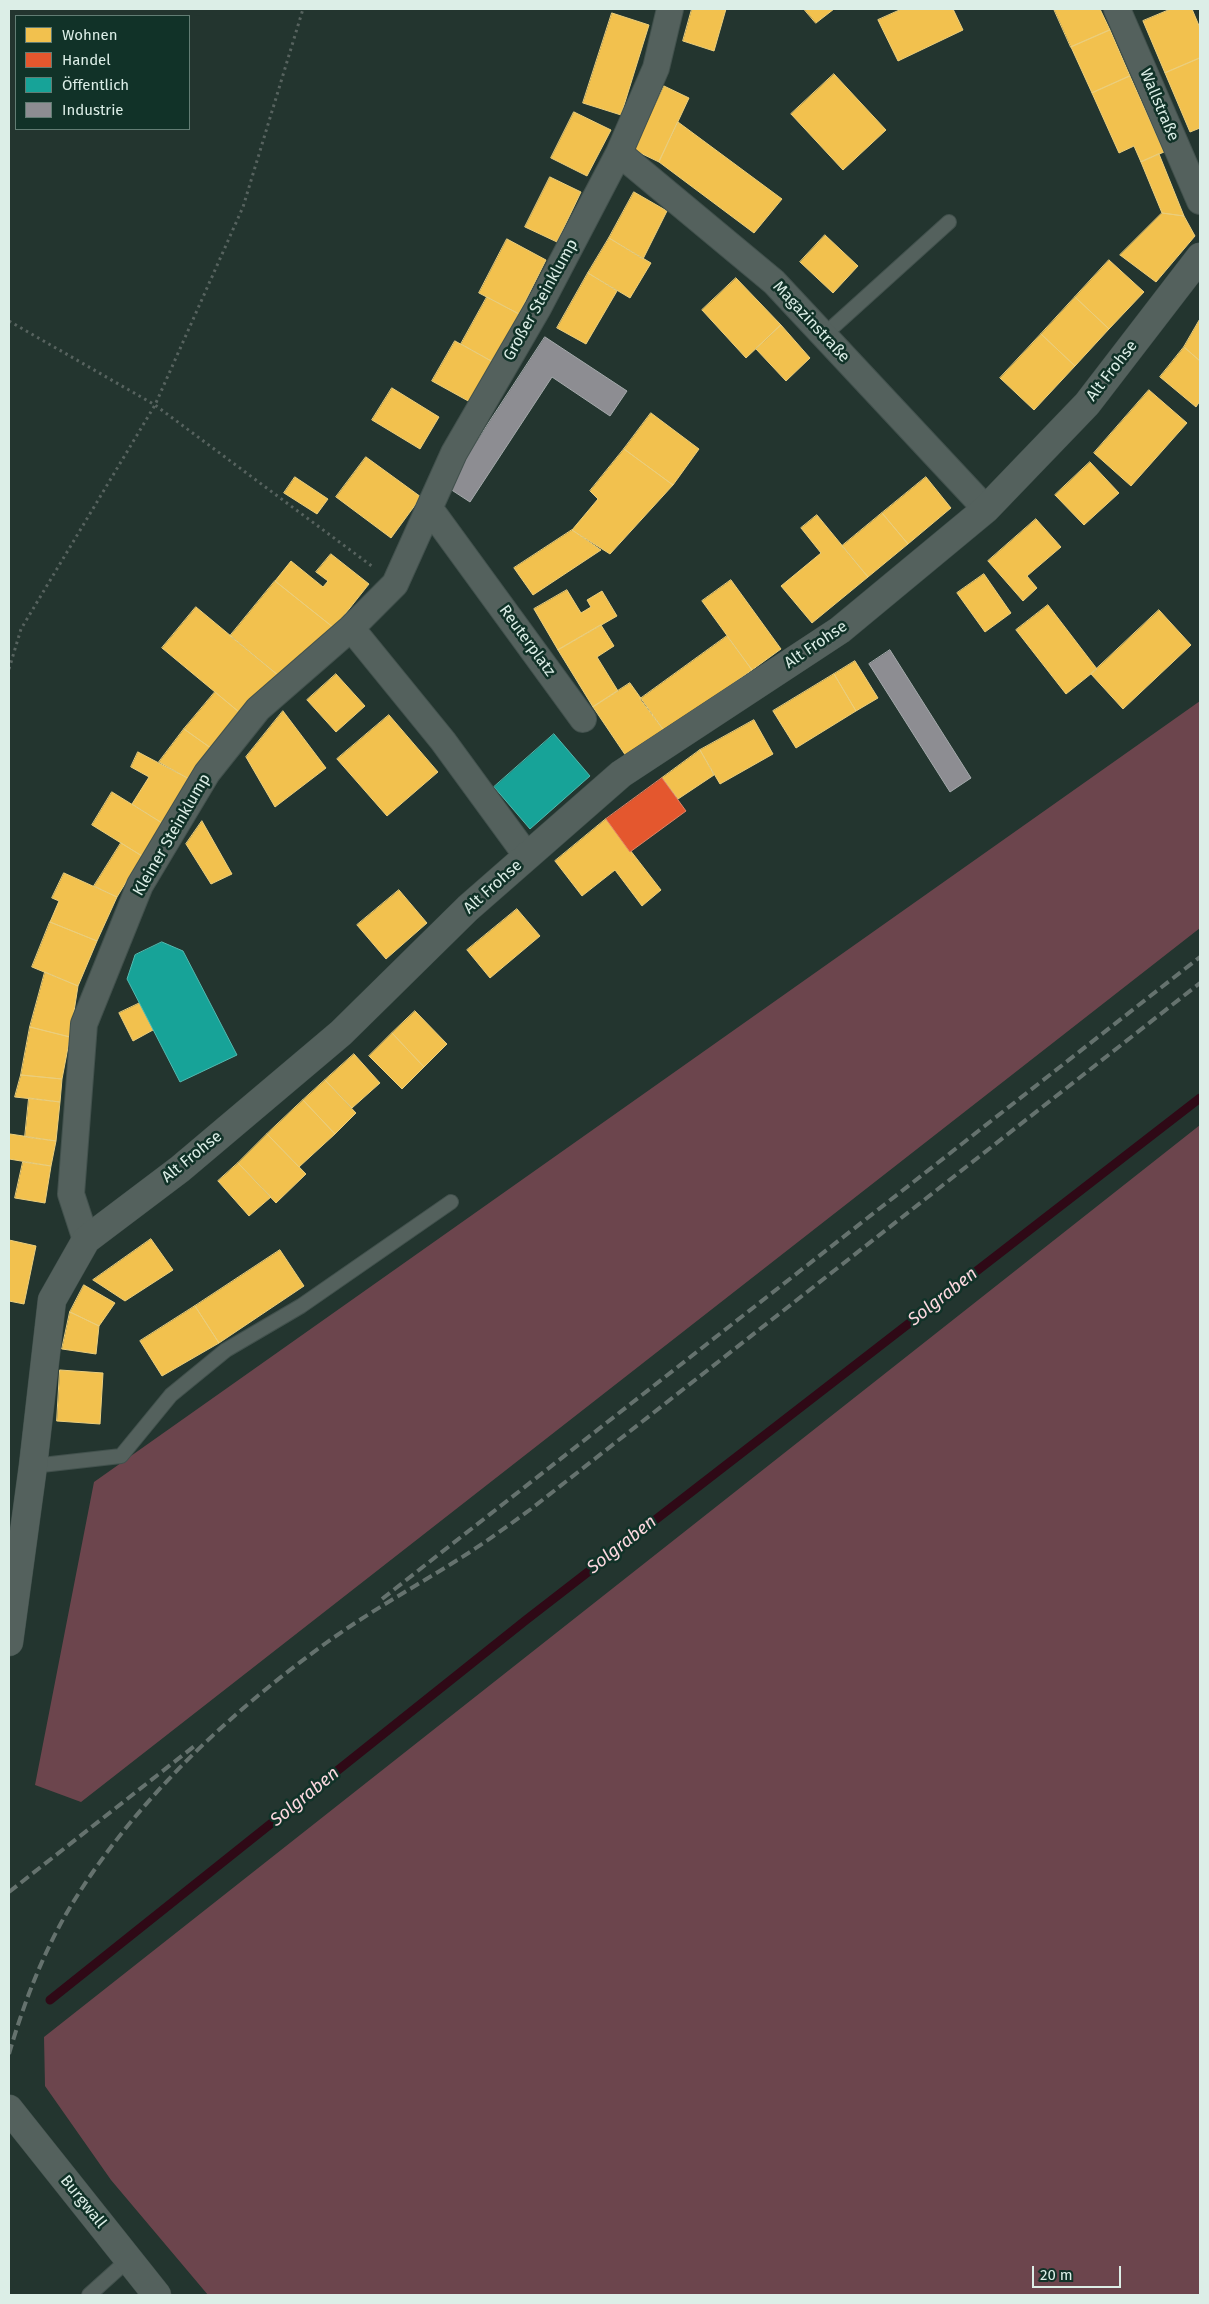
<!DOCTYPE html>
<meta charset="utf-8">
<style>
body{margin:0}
#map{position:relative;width:1209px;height:2304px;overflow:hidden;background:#23352f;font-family:"Fira Sans",sans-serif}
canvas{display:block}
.frame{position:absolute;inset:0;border:10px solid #dceee7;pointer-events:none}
.legend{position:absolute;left:15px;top:15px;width:175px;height:115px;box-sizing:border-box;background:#113228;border:1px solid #627d74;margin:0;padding:6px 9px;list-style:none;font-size:15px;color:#dceee7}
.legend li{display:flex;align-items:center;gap:10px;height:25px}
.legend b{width:25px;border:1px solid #627d74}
.scale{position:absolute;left:1032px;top:2266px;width:89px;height:22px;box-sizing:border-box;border:2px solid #dceee7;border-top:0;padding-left:6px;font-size:15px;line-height:18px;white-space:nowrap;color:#dceee7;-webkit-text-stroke:4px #113228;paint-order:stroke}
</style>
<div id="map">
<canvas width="1209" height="2304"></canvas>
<div class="frame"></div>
<ul class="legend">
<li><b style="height:14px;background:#f2c14e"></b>Wohnen</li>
<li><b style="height:14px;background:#e4572e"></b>Handel</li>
<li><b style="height:14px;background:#17a398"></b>Öffentlich</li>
<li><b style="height:14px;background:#8d8d92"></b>Industrie</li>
</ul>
<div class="scale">20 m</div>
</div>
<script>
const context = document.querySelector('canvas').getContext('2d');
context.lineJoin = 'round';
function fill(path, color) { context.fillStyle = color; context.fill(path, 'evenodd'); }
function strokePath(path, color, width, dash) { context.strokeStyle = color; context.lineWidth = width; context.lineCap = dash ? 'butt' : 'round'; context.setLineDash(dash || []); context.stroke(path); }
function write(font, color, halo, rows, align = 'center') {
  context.font = font + ' "Fira Sans",sans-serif'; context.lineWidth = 5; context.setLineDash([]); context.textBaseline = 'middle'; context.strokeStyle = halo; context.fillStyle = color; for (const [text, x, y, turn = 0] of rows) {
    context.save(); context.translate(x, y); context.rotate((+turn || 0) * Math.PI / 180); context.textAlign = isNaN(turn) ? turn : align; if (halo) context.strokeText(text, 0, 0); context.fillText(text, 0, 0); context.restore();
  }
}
fill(new Path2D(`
 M1200 701V928L81 1802 35 1785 94 1482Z
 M1200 1125V2295H208L111 2180 45 2086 44 2037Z`), '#6c454d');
const homes = new Path2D(`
 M692 9H726L714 51 683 41Z
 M804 9H834L816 23Z
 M902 9H953L963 30 898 61 878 20Z
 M1054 9H1100L1110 30 1071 47Z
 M1171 9H1192L1200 28V58L1165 73 1143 21Z
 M612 13 649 25 621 115 583 103Z
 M1110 30 1130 76 1092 93 1071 47Z
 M1200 58V128L1190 132 1165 73Z
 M834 74 886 130 843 170 791 114Z
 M1130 76 1164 152 1141 162 1134 146 1119 153 1092 93Z
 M664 86 689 98 659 162 634 150Z
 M574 112 611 130 587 176 551 158Z
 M678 122 782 199 754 233 659 162Z
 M1159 154 1184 216 1162 213 1141 162Z
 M550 177 581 192 557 242 525 227Z
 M634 192 667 211 643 259 609 238Z
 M1162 213 1184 216 1195 236 1156 282 1120 255Z
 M825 235 858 266 833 293 800 262Z
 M609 238 651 263 630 298 588 273Z
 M507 239 546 260 519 314 479 293Z
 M1109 260 1144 292 1109 329 1075 297Z
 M588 273 617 291 586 344 557 328Z
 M736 278 781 325 746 358 702 310Z
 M487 297 519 314 493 362 461 344Z
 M1075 297 1109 329 1075 366 1041 334Z
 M1200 319V361L1184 347Z
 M781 325 810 358 786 381 756 349Z
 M1041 334 1075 366 1034 410 1000 378Z
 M455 341 493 362 470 402 432 381Z
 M1184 347 1200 361V401L1196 407 1160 377Z
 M392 388 439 417 420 449 372 420Z
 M1149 390 1187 423 1131 486 1094 453Z
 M651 413 699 449 673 485 624 449Z
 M624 449 673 485 610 554 572 530 598 499 590 491Z
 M366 457 421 497 391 538 336 497Z
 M1090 462 1119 493 1084 525 1055 495Z
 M295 477 328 499 317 514 284 493Z
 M926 477 951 508 908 544 882 513Z
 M882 513 908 544 868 577 842 546Z
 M817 515 868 577 812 623 781 586 821 553 801 528Z
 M1036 519 1061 547 1027 576 1037 588 1023 601 988 561Z
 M572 530 601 550 533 595 514 568Z
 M331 554 369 584 334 628 275 581 291 561 323 587 328 581 316 572Z
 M984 574 1011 613 985 632 957 593Z
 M731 580 781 649 752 670 702 601Z
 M275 581 334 628 279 676 230 636Z
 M567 590 581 613 591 607 587 600 602 591 617 616 558 650 534 609Z
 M1048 605 1097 669 1066 694 1016 630Z
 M196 607 279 676 245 717 162 648Z
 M1159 610 1191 645 1123 709 1091 674Z
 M601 625 614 646 597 657 618 691 593 707 558 650Z
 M727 636 752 670 665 732 640 699Z
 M855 661 878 698 856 711 834 674Z
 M336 674 365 706 336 732 307 700Z
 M834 674 856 711 796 748 773 711Z
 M630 683 665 732 628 759 593 707Z
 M215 692 245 717 215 751 184 729Z
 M283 711 326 768 275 807 246 757Z
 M389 715 438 772 387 816 337 759Z
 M754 720 773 754 720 784 700 750Z
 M184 729 215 751 191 780 159 762Z
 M700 750 714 775 678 799 662 778Z
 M138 752 191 780 162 823 132 804 149 777 131 767Z
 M112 792 162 823 142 856 92 825Z
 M606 819 661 890 642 906 615 870 582 896 555 861Z
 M202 821 232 874 211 884 186 844Z
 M121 843 142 856 117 897 94 886Z
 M64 873 117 897 97 941 50 922 59 901 52 898Z
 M399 890 427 923 386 959 357 925Z
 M517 909 540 936 490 978 467 950Z
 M50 922 97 941 78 986 32 967Z
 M45 972 78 986 70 1037 30 1027Z
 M140 1003 153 1030 133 1041 119 1013Z
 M415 1011 447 1044 424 1067 392 1033Z
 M30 1027 70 1037 62 1079 21 1075Z
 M392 1033 424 1067 402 1089 369 1056Z
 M354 1054 380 1083 352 1108 325 1080Z
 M21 1075 62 1079 60 1102 15 1097Z
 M325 1080 356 1113 335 1134 303 1100Z
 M29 1098 60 1102 56 1141 25 1137Z
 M303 1100 335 1134 299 1167 267 1134Z
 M10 1134 56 1141 51 1166 9 1159Z
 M267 1134 306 1174 276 1203 238 1163Z
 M23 1162 51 1166 45 1203 15 1198Z
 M238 1163 271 1197 249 1216 218 1181Z
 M151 1239 173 1270 125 1301 93 1280Z
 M9 1240 36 1246 24 1304 9 1301Z
 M280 1250 304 1286 219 1343 195 1306Z
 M84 1285 115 1303 99 1326 70 1312Z
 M195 1306 219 1343 162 1376 140 1341Z
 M70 1312 99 1326 96 1354 62 1349Z
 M60 1370 103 1373 100 1424 57 1421Z`);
fill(homes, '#f2c14e');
strokePath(homes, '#ebce7c', 1);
const shops = new Path2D(`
 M662 778 686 811 630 852 606 819Z`);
fill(shops, '#e4572e');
strokePath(shops, '#e28466', 1);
const public = new Path2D(`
 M554 734 590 776 530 829 494 787Z
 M162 942 183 951 237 1055 180 1082 127 979 135 955Z`);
fill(public, '#17a398');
strokePath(public, '#52bab0', 1);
const industry = new Path2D(`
 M545 337 627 391 610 416 552 377 470 502 447 487Z
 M890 650 971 778 950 792 869 664Z`);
fill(industry, '#8d8d92');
strokePath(industry, '#a5aaac', 1);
strokePath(new Path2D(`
 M50 2000 526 1620 1200 1098`), '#2f0916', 9);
const service = new Path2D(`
 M824 335 949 222
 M33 1466 121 1456 171 1395 226 1350 301 1306 451 1202
 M89 2295 129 2259`);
const minor = new Path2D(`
 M1117 9 1200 201
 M619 153 774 282 986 509
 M430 509 583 719
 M351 628 443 741 527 856
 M86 1240 71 1194 84 1024 140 885 207 773 258 709 351 628 395 584 454 453 538 308 619 153 656 68 670 9`);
const tertiary = new Path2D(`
 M9 1642 33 1466 52 1300 86 1240 180 1169 341 1033 468 908 621 774 840 630 986 509 1087 404 1200 257
 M9 2109 157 2295`);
strokePath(service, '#42514d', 16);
strokePath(minor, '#42514d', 28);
strokePath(tertiary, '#42514d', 29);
strokePath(new Path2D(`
 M9 321 155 405 373 567
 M9 669 21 629 155 405 243 207 303 9`), '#57635f', 3, [2.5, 4]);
strokePath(service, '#54615d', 14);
strokePath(minor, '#54615d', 26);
strokePath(tertiary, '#54615d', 28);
strokePath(new Path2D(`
 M382 1599 1200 957
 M9 1892 197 1744
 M9 2054C24 2002 44 1950 72 1904 135 1801 229 1713 326 1643 366 1614 409 1590 451 1564 479 1547 505 1528 531 1509L1200 983`), '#65726e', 4, [10, 5]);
write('16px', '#dceee7', '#113228', [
 ["Wallstraße",1159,105,67],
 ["Großer Steinklump",541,300,-61],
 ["Magazinstraße",811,322,47],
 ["Alt Frohse",1112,371,-52],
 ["Reuterplatz",527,641,54],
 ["Alt Frohse",816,645,-34],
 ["Kleiner Steinklump",172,835,-60],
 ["Alt Frohse",493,887,-42],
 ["Alt Frohse",192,1157,-39],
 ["Burgwall",83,2202,51]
]);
write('italic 18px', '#fcd8df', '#113228', [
 ["Solgraben",943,1297,-38],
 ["Solgraben",622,1545,-38],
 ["Solgraben",305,1797,-39]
]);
</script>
